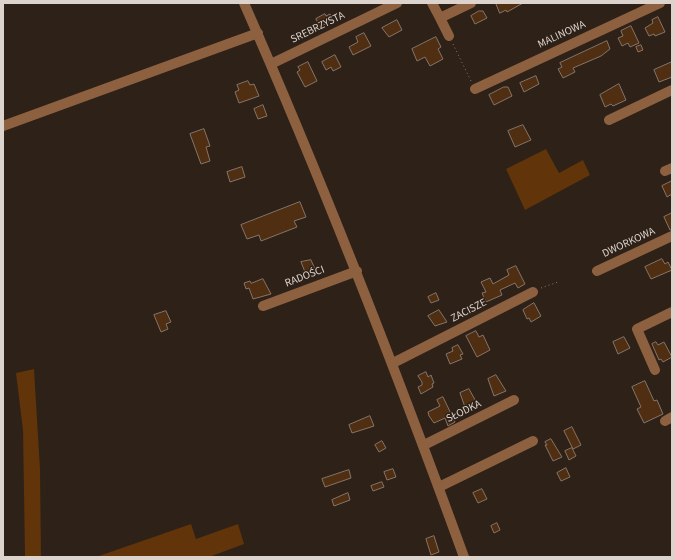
<!DOCTYPE html>
<meta charset="utf-8">
<style>
body{margin:0}
#map{position:relative;width:675px;height:560px;overflow:hidden;background:#2e2118;font-family:"Source Sans 3",sans-serif}
canvas{display:block}
.frame{position:absolute;inset:0;border:4px solid #dcd3cd;pointer-events:none}
</style>
<div id="map">
<canvas width="675" height="560"></canvas>
<div class="frame"></div>
</div>
<script>
const context = document.querySelector('canvas').getContext('2d');
context.lineJoin = 'round';
function fill(path, color) { context.fillStyle = color; context.fill(path, 'evenodd'); }
function strokePath(path, color, width, dash) { context.strokeStyle = color; context.lineWidth = width; context.lineCap = dash ? 'butt' : 'round'; context.setLineDash(dash || []); context.stroke(path); }
function write(font, color, halo, rows, align = 'center') {
  context.font = font + ' "Source Sans 3",sans-serif'; context.lineWidth = 3; context.setLineDash([]); context.textBaseline = 'middle'; context.strokeStyle = halo; context.fillStyle = color; for (const [text, x, y, turn = 0] of rows) {
    context.save(); context.translate(x, y); context.rotate((+turn || 0) * Math.PI / 180); context.textAlign = isNaN(turn) ? turn : align; if (halo) context.strokeText(text, 0, 0); context.fillText(text, 0, 0); context.restore();
  }
}
fill(new Path2D(`
 M546 149 559 173 583 160 590 175 525 210 506 169Z
 M34 369 40 469 41 557H25L23 430 16 373Z
 M191 524 196 539 238 524 244 544 209 557H96Z`), '#613409');
const building = new Path2D(`
 M496 3H523L507 12 506 10 500 13Z
 M479 11H483L487 18 475 24 471 16Z
 M325 14 326 16 330 14 333 20 320 27 316 19Z
 M658 17 665 32 655 36 654 34 649 36 645 28 653 23 652 20Z
 M397 20 402 30 389 37 382 28Z
 M631 26 639 43 630 47 628 43 622 46 618 38 623 36 621 31Z
 M364 33 371 46 353 55 349 47 358 42 356 37Z
 M436 37 441 47 438 49 443 59 430 66 425 57 417 61 412 49Z
 M607 41 610 49 601 56 573 68 575 72 563 78 558 69 562 67 560 63Z
 M641 45 643 50 638 52 636 47Z
 M335 55 341 67 333 71 331 67 326 70 322 62Z
 M308 62 317 81 305 87 297 72 300 70 298 67Z
 M672 62V77L659 82 654 70Z
 M536 76 539 84 524 92 520 83Z
 M248 81 250 85 254 84 259 96 239 103 235 92 239 90 237 85Z
 M619 84 626 100 613 106 611 104 605 107 600 95Z
 M504 87H508L512 96 494 105 489 95Z
 M263 105 267 116 258 119 254 109Z
 M523 125 531 140 515 147 508 131Z
 M204 129 210 146 206 147 210 161 201 164 190 134Z
 M242 167 245 177 230 182 227 172Z
 M672 181V194L667 197 662 186Z
 M300 202 306 217 294 221 297 227 261 241 259 235 247 239 241 225Z
 M672 213V230H670L664 217Z
 M662 259 665 264 668 262 672 270 651 279 645 267Z
 M311 260 315 269 305 272 301 262Z
 M516 266 525 284 518 288 515 283 500 290 502 295 486 302 482 293 486 292 481 282 490 278 493 284 509 275 507 270Z
 M263 279 271 294 253 299 249 288 246 289 244 283 250 281 251 283Z
 M436 293 439 300 431 303 428 297Z
 M534 303 541 316 531 322 529 318 527 319 523 310Z
 M439 310 447 322 435 326 428 316Z
 M166 311 171 322 166 324 168 329 161 332 154 315Z
 M476 331 479 337 483 335 490 350 477 357 466 336Z
 M624 337 630 348 618 354 613 342Z
 M656 342 658 345 664 342 672 357 663 362 661 359 659 360 652 344Z
 M458 345 463 354 460 355 462 359 450 364 446 354 453 351 452 348Z
 M426 372 428 377 431 375 434 383 432 384 433 387 421 394 418 387 422 385V382L418 376Z
 M496 375 506 391 494 396 488 379Z
 M645 381 654 401 657 400 663 414 644 423 637 409 641 407 632 387Z
 M469 389 478 405 466 410 460 393Z
 M443 397 455 422 448 426 445 418 434 423 429 416 428 412 440 406 437 400Z
 M370 416 374 426 352 433 349 425Z
 M572 427 581 445 573 449 564 431Z
 M551 439 562 457 553 461 545 445H547L545 442Z
 M382 441 386 448 379 452 375 445Z
 M572 448 576 456 569 460 565 451Z
 M566 468 570 477 561 481 557 473Z
 M393 469 396 477 387 480 384 472Z
 M349 470 351 478 325 487 322 479Z
 M382 482 384 487 373 491 371 486Z
 M482 489 487 499 478 503 473 493Z
 M348 493 350 500 334 506 332 500Z
 M497 523 500 530 494 533 491 526Z
 M434 536 439 552 431 555 426 539Z`);
fill(building, '#4f2e12');
strokePath(building, '#85756a', 1);
strokePath(new Path2D(`
 M453 44 471 81
 M541 288 558 282`), '#847971', 1, [1, 3]);
strokePath(new Path2D(`
 M244 3C324 185 396 370 464 557
 M432 3 440 18 471 3
 M440 18 449 36
 M271 64 397 3
 M475 89 660 3
 M609 120 672 90
 M3 126 258 33
 M665 171 672 168
 M597 271 672 236
 M263 306 357 271
 M393 363 533 292
 M655 370 637 329 672 312
 M665 421 672 417
 M424 445 514 400
 M439 487 533 441`), '#8d6140', 10);
write('11px', '#dcd3cd', '#2e2118', [
 ["SREBRZYSTA",318,28,-26],
 ["MALINOWA",562,35,-25],
 ["DWORKOWA",629,243,-25],
 ["RADOŚCI",305,277,-21],
 ["ZACISZE",469,311,-27],
 ["SŁODKA",464,412,-26]
]);
</script>
